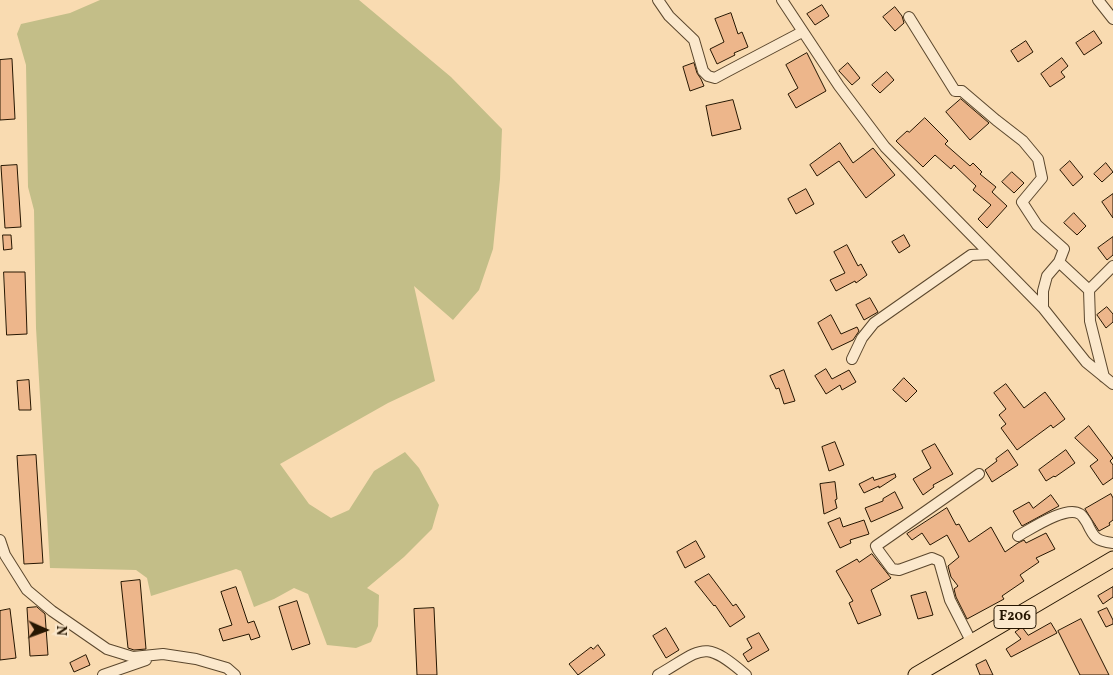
<!DOCTYPE html>
<style>
body{margin:0}
#map{position:relative;width:1113px;height:675px;overflow:hidden;background:#f9dbb1;font-family:Vollkorn,serif}
canvas{display:block}
.north{position:absolute;left:20px;top:605px;width:50px;height:50px;-webkit-text-stroke:4px #fbe8cc;paint-order:stroke;rotate:92deg;font-size:14px;font-weight:700;line-height:20px;text-align:center;color:#261601}
.north::after{content:'';display:block;margin:auto;width:18px;height:22px;background:#261601;clip-path:polygon(50% 0,100% 100%,50% 72%,0 100%)}
</style>
<div id="map">
<canvas width="1113" height="675"></canvas>
<div class="north">N</div>
</div>
<script>
const context = document.querySelector('canvas').getContext('2d');
context.lineJoin = 'round';
function fill(path, color) { context.fillStyle = color; context.fill(path, 'evenodd'); }
function strokePath(path, color, width, dash) { context.strokeStyle = color; context.lineWidth = width; context.lineCap = dash ? 'butt' : 'round'; context.setLineDash(dash || []); context.stroke(path); }
function write(font, color, halo, rows, align = 'center') {
  context.font = font + ' Vollkorn,serif'; context.lineWidth = 4; context.setLineDash([]); context.textBaseline = 'middle'; context.strokeStyle = halo; context.fillStyle = color; for (const [text, x, y, turn = 0] of rows) {
    context.save(); context.translate(x, y); context.rotate((+turn || 0) * Math.PI / 180); context.textAlign = isNaN(turn) ? turn : align; if (halo) context.strokeText(text, 0, 0); context.fillText(text, 0, 0); context.restore();
  }
}
fill(new Path2D(`
 M100 0H359L451 77 502 129 500 179 493 249 479 290 453 320 414 286 435 381 388 403 280 464 309 504 331 518 349 510 374 471 405 452 419 468 439 505 432 529 404 557 367 588 379 595 378 626 371 642 356 648 327 645 308 594 294 588 274 599 254 607 241 571 236 569 151 596 147 578 136 570 50 568 36 328 34 210 28 187 26 65 17 34 21 24 70 13Z`), '#c3be88');
const building = new Path2D(`
 M822 5 829 16 815 25 807 14Z
 M895 7 902 16 904 23 895 31 883 17Z
 M731 13 738 34 742 32 748 47 734 53 735 55 717 64 710 49 724 42 715 19Z
 M1094 31 1102 43 1084 55 1076 43Z
 M1026 41 1033 52 1018 62 1011 51Z
 M807 53 826 91 796 108 788 94 798 88 786 65Z
 M1062 58 1068 66 1061 72 1065 77 1050 87 1041 74Z
 M12 59 15 119 0 120V60Z
 M694 63 697 73 701 79 704 86 690 91 683 67Z
 M848 63 860 78 852 85 839 71Z
 M887 72 894 80 880 93 872 85Z
 M961 99 989 123 970 140 946 112Z
 M733 100 741 129 712 136 706 106Z
 M925 118 948 141 945 144 970 166 973 163 982 172 980 174 996 187 992 192 1007 206 987 228 978 219 991 205 973 190 976 186 954 165 951 169 935 155 923 167 896 141 907 131 909 132Z
 M840 143 853 163 873 148 895 175 866 198 839 161 817 176 810 165Z
 M1070 161 1083 177 1073 186 1060 170Z
 M1106 163 1113 172 1102 182 1094 174Z
 M17 165 21 227 5 228 1 166Z
 M1012 172 1024 183 1014 193 1002 182Z
 M806 189 814 204 796 214 788 199Z
 M1113 194V218L1102 202Z
 M1074 213 1086 226 1077 235 1064 223Z
 M3 235H11L12 249 4 250Z
 M904 235 910 246 899 253 892 242Z
 M1113 237V255L1107 260 1098 248Z
 M847 245 858 266 861 264 867 275 856 283 855 281 836 291 830 280 845 273 834 252Z
 M4 272H25L27 334 7 335Z
 M870 298 878 312 864 320 856 305Z
 M1107 307 1113 314V322L1106 328 1097 315Z
 M831 315 841 334 857 327 859 331 853 340 832 350 818 323Z
 M826 369 832 379 849 370 856 382 842 390 840 385 826 394 815 376Z
 M784 370 795 401 784 404 779 388 776 389 770 376Z
 M904 378 917 391 906 402 893 390Z
 M29 380 31 410H19L17 381Z
 M1006 384 1024 408 1045 392 1065 419 1053 428 1051 425 1017 450 1001 428 1006 424 999 415 1006 409 994 393Z
 M1089 426 1113 458 1110 461 1113 465V478L1103 485 1090 466 1098 460 1075 438Z
 M835 442 844 465 829 471 822 447Z
 M935 444 953 474 933 485 934 487 923 495 913 479 931 468 922 451Z
 M1008 450 1018 465 992 482 985 470 997 461 996 459Z
 M1066 450 1075 463 1055 477 1054 476 1046 481 1039 470Z
 M36 455 43 563 24 564 17 456Z
 M895 474 896 477 879 488V486L864 493 859 484 873 477 874 480Z
 M835 482 837 499 835 500 837 508 824 514 820 484Z
 M895 492 903 508 871 522 865 508 883 501V499Z
 M1111 494 1113 498V520L1109 523 1110 525 1099 531 1085 509Z
 M1051 495 1059 506 1022 526 1013 511 1029 502 1033 508Z
 M947 508 956 525 959 524 969 542 991 527 1005 552 1018 543 1024 540 1026 543 1046 533 1055 549 1036 558 1039 562 1020 575 1024 581 1002 596 1004 599 967 619 956 597 954 589 958 586 951 577 948 566 959 557 947 535 930 545 922 533 912 540 907 534Z
 M840 518 843 527 864 520 869 534 850 540 851 543 840 548 828 523Z
 M696 541 705 557 685 568 677 552Z
 M872 554 891 578 871 590 881 615 858 624 849 603 853 601 836 571 857 559 859 562Z
 M709 574 733 606 736 604 745 617 730 627 715 605 714 606 695 582Z
 M140 580 146 649 134 650 128 648 121 582Z
 M236 587 248 623 254 621 260 637 251 640 249 634 223 641 219 629 232 625 221 592Z
 M1113 587V597L1103 604 1098 596Z
 M926 592 933 615 918 619 911 596Z
 M297 601 310 644 292 650 279 607Z
 M37 607 45 614 48 655 30 656 27 608Z
 M434 608 437 675H417L414 609Z
 M1107 608 1113 620V624L1106 627 1098 612Z
 M10 609 16 658 0 660V611Z
 M1081 619 1109 675H1080L1058 631Z
 M1051 623 1057 633 1011 657 1006 649 1021 639 1015 632 1022 627 1028 635Z
 M666 628 679 650 666 658 653 636Z
 M759 633 769 650 748 662 743 654 752 648 747 639Z
 M598 645 605 655 578 675 569 664 591 647 593 649Z
 M86 655 90 665 74 672 70 663Z
 M986 660 993 675H980L976 665Z`);
fill(building, '#edb68b');
strokePath(building, '#261601', 1);
const minor = new Path2D(`
 M658 0 669 16 694 40 703 71 708 76 715 78 728 71 802 32
 M782 0 839 86 885 147 1043 308 1086 362 1113 384
 M1098 0 1113 19
 M909 17 955 91H962L996 120 1023 141 1038 159 1042 178 1022 202 1037 225 1064 249 1059 262 1047 276 1043 291V308
 M1059 262 1089 290 1113 266
 M1089 290 1090 321 1104 377
 M852 359 862 338 874 323 971 255 990 254
 M1018 536C1031 529 1066 505 1080 514 1083 516 1085 520 1087 523 1094 538 1096 541 1113 543
 M0 540 5 555 27 590 52 611 107 649 133 657 163 654 196 659 227 668 235 675
 M972 643 950 600 939 561 932 558 899 570 892 569 878 550 876 546 979 474
 M103 675 146 660
 M658 675C703 649 703 638 746 675`);
const primary = new Path2D(`
 M916 675 1113 559`);
strokePath(minor, '#5b472d', 12);
strokePath(primary, '#261601', 17);
strokePath(minor, '#fbe8cc', 10);
strokePath(primary, '#f9dbb1', 15);
for (const [x, y, w] of [
 [1015,617,42]
]) { const box = new Path2D(); box.roundRect(x - w / 2, y - 11.5, w, 23, 4); context.fillStyle = '#fbe8cc'; context.fill(box); strokePath(box, '#261601', 1); }
write('bold 14px', '#261601', null, [
 ["F206",1015,617]
]);
</script>
